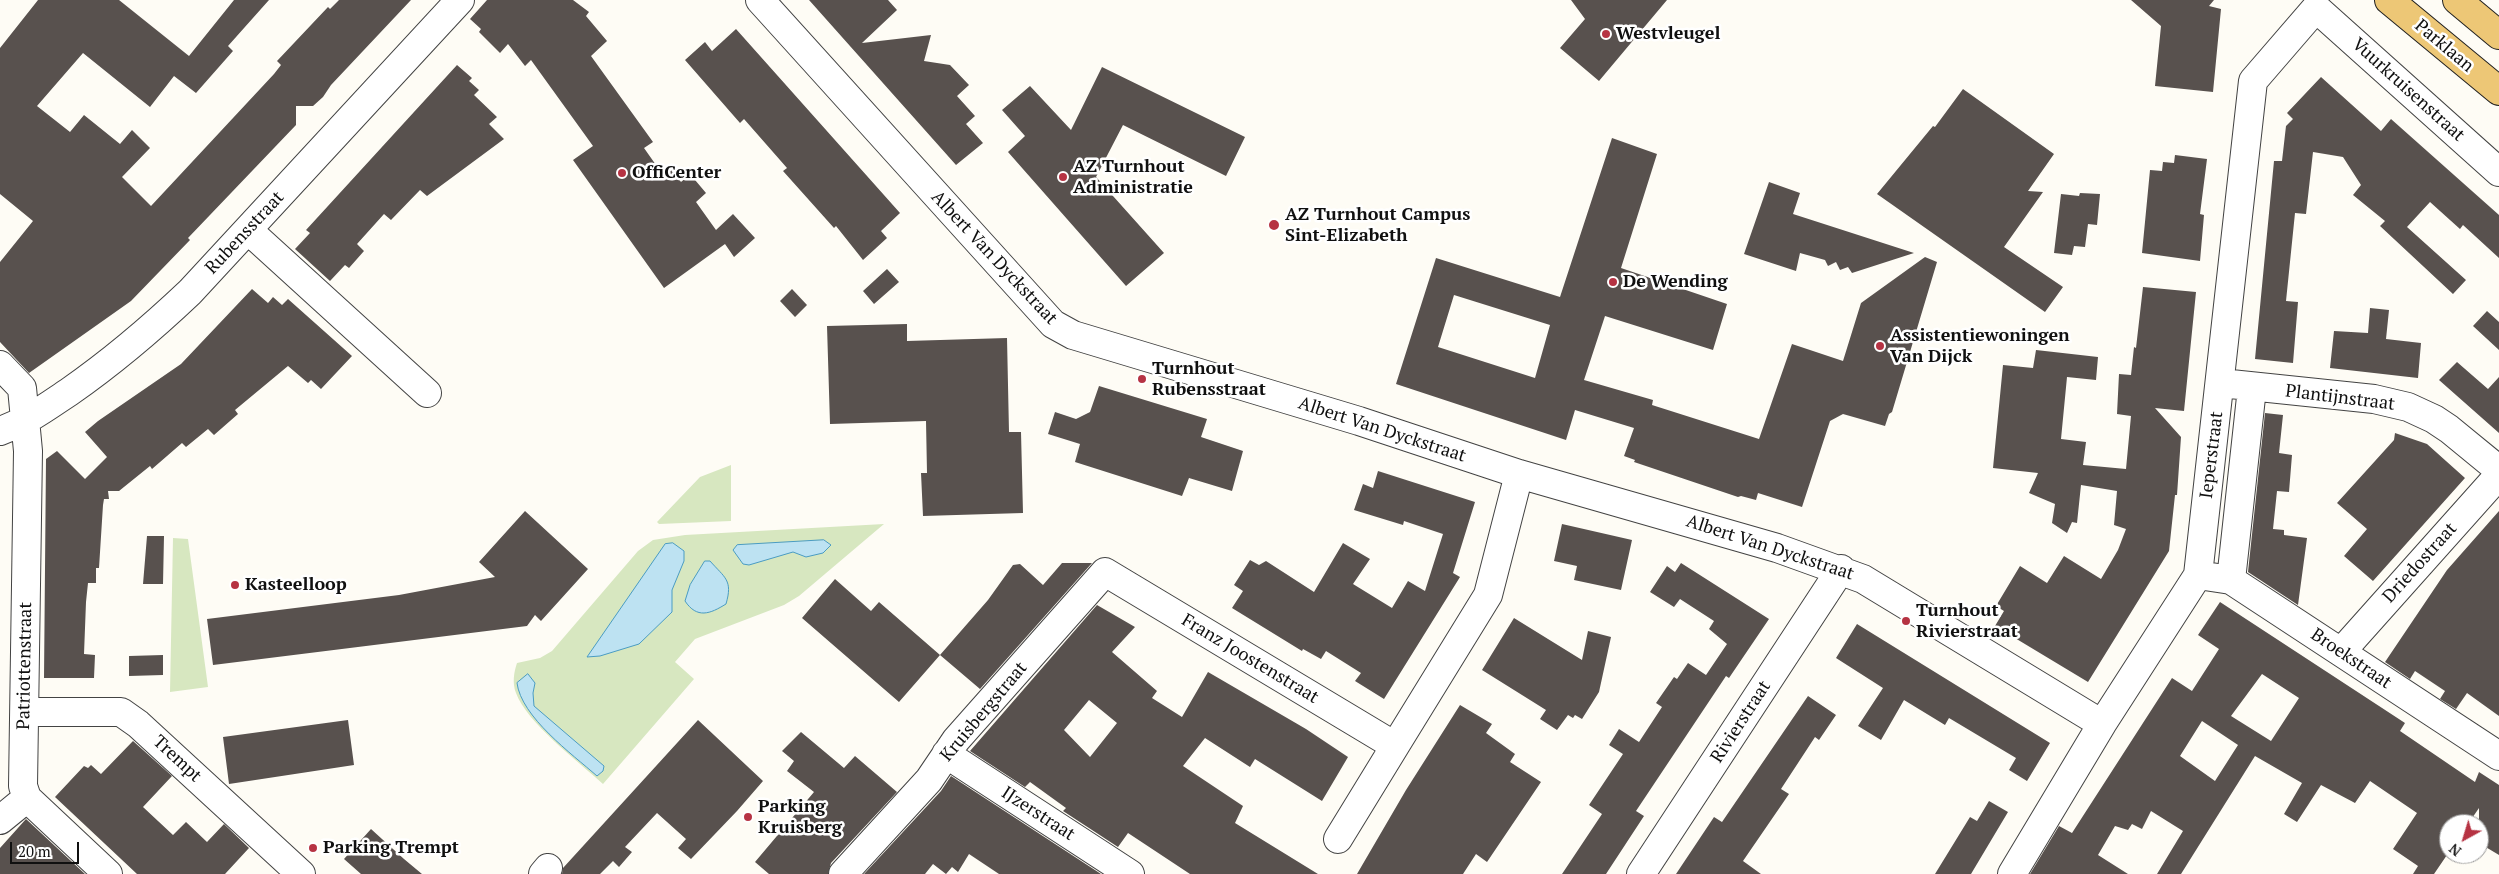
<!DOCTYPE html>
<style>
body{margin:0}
#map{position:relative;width:2499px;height:874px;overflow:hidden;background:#fefcf5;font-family:"PT Serif",serif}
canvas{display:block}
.north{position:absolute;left:2439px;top:814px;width:50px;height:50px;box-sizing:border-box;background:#fff;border:1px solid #9f9f9f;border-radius:50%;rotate:219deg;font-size:14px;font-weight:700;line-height:20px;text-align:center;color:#101010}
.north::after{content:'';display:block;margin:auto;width:18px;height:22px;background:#b63343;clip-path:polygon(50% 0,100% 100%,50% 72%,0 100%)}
.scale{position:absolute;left:10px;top:842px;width:69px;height:22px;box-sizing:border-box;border:2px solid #101010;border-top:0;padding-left:6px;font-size:15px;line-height:18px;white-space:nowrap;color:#101010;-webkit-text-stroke:4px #fff;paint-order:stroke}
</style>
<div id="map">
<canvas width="2499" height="874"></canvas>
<div class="north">N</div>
<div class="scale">20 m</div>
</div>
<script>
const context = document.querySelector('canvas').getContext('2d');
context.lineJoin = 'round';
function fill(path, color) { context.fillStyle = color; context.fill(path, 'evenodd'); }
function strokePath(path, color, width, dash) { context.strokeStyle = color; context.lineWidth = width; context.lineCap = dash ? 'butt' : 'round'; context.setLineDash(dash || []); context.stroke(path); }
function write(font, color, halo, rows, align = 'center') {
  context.font = font + ' "PT Serif",serif'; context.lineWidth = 5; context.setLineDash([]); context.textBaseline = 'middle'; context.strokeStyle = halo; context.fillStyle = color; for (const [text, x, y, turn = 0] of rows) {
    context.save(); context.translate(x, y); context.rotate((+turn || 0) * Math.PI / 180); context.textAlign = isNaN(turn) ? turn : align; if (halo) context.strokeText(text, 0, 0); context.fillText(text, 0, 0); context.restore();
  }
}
fill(new Path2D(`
 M731 465V521L659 524 657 522 700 477Z
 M884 524 799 596 784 605 695 639 675 662 694 679 603 784C578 761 527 723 516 693 512 683 514 672 517 663L540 658 552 651 638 551 653 540 685 535Z
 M173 538 188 539 208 687 170 692Z`), '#d7e7c0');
const water = new Path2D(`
 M824 540 831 545 823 553 806 557 793 552 749 565 743 564 733 550 737 545Z
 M673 543 684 551V561L672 590V612L639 644 600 656 587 657 665 544Z
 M705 561H710C725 578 733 580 726 604 710 614 697 619 685 601L690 585Z
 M528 674 535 683 533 693 534 706 604 766 603 771 597 776C572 754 521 717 517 683Z`);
fill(water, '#bde2f2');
strokePath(water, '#4a9cc3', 1);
fill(new Path2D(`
 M38 0H119L189 56 234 0H269L228 46 233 51 196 93 174 76 150 107 83 53 37 106 70 132 84 115 120 144 132 130 150 148 122 177 151 206 274 74 281 65 277 61 328 7 330 9 339 0H411L331 85 323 97 313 106H296V125L188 238 190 240 131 301 29 373 0 342V262L33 221 0 194V48Z
 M487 0H573L589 12 586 16 607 41 591 56 653 142 644 148 663 175 672 170 681 182 690 174 706 193 696 202 716 230 733 214 755 238 734 257 725 244 664 288 573 160 593 146 531 60 525 66 508 44 500 53 479 32 481 29 470 19Z
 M809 0H888L897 10 862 43 931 35 924 61 950 65 969 85 957 96 975 116 966 124 983 143 956 165Z
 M1571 0H1667L1599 81 1560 48 1585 19Z
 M2131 0H2214L2209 6 2221 9 2213 92 2155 86 2161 26Z
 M736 29 900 213 881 231 887 238 863 260 836 226 834 228 783 171 787 168 744 119 740 123 685 60 705 42 712 51Z
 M457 65 472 78 469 81 479 90 474 95 497 117 489 124 504 139 427 196 420 190 391 220 384 214 357 244 364 251 349 268 345 265 330 281 295 249 310 233 306 230Z
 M1102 67 1245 137 1226 176 1123 125 1096 177 1164 253 1126 286 1008 152 1025 136 1002 110 1030 86 1071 130Z
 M2321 77 2381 131 2391 119 2499 215V258L2463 225 2460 229 2430 202 2407 227 2466 280 2453 294 2380 226 2385 221 2353 195 2361 185 2343 157 2313 152 2306 214 2295 213 2286 301 2298 302 2293 363 2255 359 2274 161H2282L2286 126 2293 119 2287 113Z
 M1963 89 2054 154 2028 191 2043 192 2004 247 2063 287 2045 312 1877 194 1933 126 1935 127Z
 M1612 138 1657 154 1621 268 1727 304 1713 350 1605 316 1584 380 1653 400 1652 405 1759 439 1792 344 1843 361 1861 303 1925 257 1937 262 1892 412 1889 414 1885 426 1843 414 1830 421 1802 507 1758 493 1756 500 1741 496 1738 497 1634 462 1635 460 1624 456 1634 428 1575 410 1566 440 1396 384 1436 258 1560 297ZM1454 295 1550 325 1535 378 1438 347Z
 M2175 155 2207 159 2200 214 2204 215 2200 261 2142 253 2150 170 2162 171 2163 162 2174 163Z
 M1769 182 1800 193 1793 214 1914 253 1852 273 1848 267 1840 270 1836 262 1828 266 1825 260 1800 253 1796 271 1744 254Z
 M2080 193 2100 194 2097 225 2088 224 2085 247 2074 246 2072 255 2054 253 2061 194 2079 196Z
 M887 269 899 282 874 304 863 291Z
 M2143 287 2196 292 2184 411 2155 408 2181 437 2177 495H2175L2169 551 2088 682 1995 626 2004 611 1996 606 2020 566 2047 583 2064 556 2101 579 2118 550 2126 529 2114 525 2117 491 2081 485 2077 523 2072 522 2067 533 2052 523 2055 504 2029 493 2038 473 1993 468 2003 365 2033 368 2036 350 2098 357 2096 380 2067 377 2061 439 2086 442 2083 465 2126 469 2131 416 2117 414 2119 374 2131 375 2134 347 2136 348Z
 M252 289 268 303 273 297 282 305 288 299 352 356 321 389 311 380 308 383 288 366 235 410 238 414 214 435 208 429 186 447 182 443 152 469 150 466 119 491H108L109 499H104L103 505 99 568H96V583H88L86 602 84 654 95 655 94 678H44L46 459 57 451 85 479 107 457 85 432 98 421 181 364Z
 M792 289 807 305 795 317 780 301Z
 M2370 308 2389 310 2386 339 2421 343 2418 378 2330 368 2334 331 2368 333Z
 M2487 311 2499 322V350L2473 326Z
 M907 324V341L1007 338 1009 432H1021L1023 513 923 516 921 473H927L926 421 830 424 827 326Z
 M2457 362 2488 389 2499 377V433L2439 380Z
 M1099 386 1207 419 1201 437 1243 451 1232 491 1189 478 1182 496 1075 462 1080 444 1048 434 1055 412 1076 419 1090 412Z
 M2265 413 2283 415 2279 453 2292 455 2289 492 2277 491 2273 529 2284 530V535L2307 538 2298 605 2248 572Z
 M2395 433 2427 444 2465 478 2373 581 2344 556 2367 529 2337 503 2394 440Z
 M1378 471 1475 502 1453 573 1460 577 1384 699 1355 681 1361 673 1326 651 1321 659 1303 649 1302 651 1232 608 1243 591 1234 585 1250 560 1259 565 1266 561 1314 592 1343 543 1370 559 1353 584 1392 608 1408 581 1425 591 1443 534 1404 521 1403 525 1354 510 1363 484 1373 488Z
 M525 511 588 569 541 621 535 615 527 626 213 665 207 619 399 595 495 577 479 562Z
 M2499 511V716L2467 693 2456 709 2440 699 2445 691 2415 671 2410 679 2385 662 2447 570Z
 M1562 524 1632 540 1621 590 1574 580 1577 566 1554 561Z
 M147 536H164L163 584H143Z
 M1062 563H1092L980 689 940 655 988 600 1013 565 1020 564 1043 585Z
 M1681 563 1769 619 1729 678 1726 676 1636 811 1644 816 1606 874H1562L1602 814 1589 805 1623 754 1609 745 1619 729 1639 742 1662 707 1656 703 1674 677 1677 679 1688 663 1706 675 1727 644 1709 629 1714 621 1680 599 1674 607 1650 592 1667 566 1675 572Z
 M835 579 871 611 879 602 940 655 899 702 802 618Z
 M2220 602 2405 723 2400 731 2475 782 2479 772 2499 785V855L2479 843V808L2468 824H2449V852L2434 874H2413L2418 866 2393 849 2417 813 2370 781 2355 803 2321 785 2297 822 2284 814 2302 783 2255 756 2181 874H2157L2183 831 2151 811 2142 829 2132 824 2128 830 2115 826 2098 855 2128 874H2030L2059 826 2072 833 2172 678 2192 691 2219 649 2198 635ZM2262 674 2299 698 2271 741 2231 716ZM2202 721 2238 745 2215 781 2180 756Z
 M1097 605 1135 627 1112 652 1157 691 1152 698 1182 717 1208 672 1306 729 1348 757 1322 801 1255 759 1250 767 1205 738 1183 766 1243 806 1235 823 1318 874H1190L1128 833 1118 847 1063 811 1066 808 1030 782 1025 787 970 751ZM1089 700 1117 723 1090 757 1064 730Z
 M1514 618 1582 660 1588 631 1611 637 1599 692 1582 719 1575 715 1573 718 1568 715 1557 730 1540 719 1546 710 1482 670Z
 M1857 624 2050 743 2027 781 2009 770 2016 758 1949 718 1945 725 1904 700 1881 740 1858 726 1883 688 1836 658Z
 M163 655V675L129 676V656Z
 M1808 696 1836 715 1819 740 1815 737 1781 789 1789 794 1743 861 1761 874H1676L1714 817 1722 822Z
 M1460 705 1492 724 1486 733 1515 754 1510 762 1541 782 1487 862 1476 854 1463 874H1357L1406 790Z
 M348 720 354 765 229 784 223 737Z
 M698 720 763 781 737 811 691 859 678 848 686 839 657 813 625 847 632 852 619 867 613 861 600 874H562L563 868Z
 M801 732 844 768 855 756 897 792 831 863 828 874H769L755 862 814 792 787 771 794 761 782 751Z
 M133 741 172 776 143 807 173 835 186 822 207 842 224 824 249 848 225 874H137L55 797 84 766 88 768 91 765 101 774Z
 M951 776 1101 874H999L969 854 958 872 952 867 946 874 933 864 925 874H864L941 791Z
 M1989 801 2008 812 1971 874H1935L1970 817 1977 821Z
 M26 819 85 874H0V848Z
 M371 829 404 859 422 874H361L344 859Z`), '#58514e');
const minor = new Path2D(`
 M760 0 1053 324 1073 335 1359 421 1519 474 1777 548 1863 579 2102 724
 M248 230 427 393
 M0 365 22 388 28 451 23 786 27 798 108 874
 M2221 383 2374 399 2408 407 2434 419 2449 429 2499 470
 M0 431C28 421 45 408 69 392 112 362 152 328 190 292L460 0
 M2198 575 2231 580 2499 756
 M2231 580 2252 388
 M2341 652 2499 475
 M25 712H121L138 724 301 874
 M946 754 1130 874
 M0 820 27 798
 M1338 839 1395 746
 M543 874 548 868
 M843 874 929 780 956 740 1105 572 1395 746 1488 595 1519 474
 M1641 874 1841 569
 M2012 874 2102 724 2198 575 2253 81 2316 8 2499 172`);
const major = new Path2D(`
 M2389 0 2499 91
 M2457 0 2499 35`);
strokePath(minor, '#434343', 30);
strokePath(major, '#212121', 30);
strokePath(minor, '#fff', 28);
strokePath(major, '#edc776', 28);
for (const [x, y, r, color] of [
 [1606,34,5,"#b63343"],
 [622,173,5,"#b63343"],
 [1063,177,5,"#b63343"],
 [1274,225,6,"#b63343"],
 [1613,282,5,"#b63343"],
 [1880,346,5,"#b63343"],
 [1142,379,5,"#b63343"],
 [235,585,5,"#b63343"],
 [1906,621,5,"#b63343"],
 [748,817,5,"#b63343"],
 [313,848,5,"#b63343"]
]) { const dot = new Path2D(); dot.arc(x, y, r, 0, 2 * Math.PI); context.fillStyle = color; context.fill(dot); strokePath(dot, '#fff', 2); }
write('bold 18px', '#101010', '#fff', [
 ["Westvleugel",1616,34],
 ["AZ Turnhout",1073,167],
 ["Administratie",1073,188],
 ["OffiCenter",632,173],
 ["AZ Turnhout Campus",1285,215],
 ["Sint-Elizabeth",1285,236],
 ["De Wending",1623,282],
 ["Assistentiewoningen",1890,336],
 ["Van Dijck",1890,357],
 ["Turnhout",1152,369],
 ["Rubensstraat",1152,390],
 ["Kasteelloop",245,585],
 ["Turnhout",1916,611],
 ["Rivierstraat",1916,632],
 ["Parking",758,807],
 ["Kruisberg",758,828],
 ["Parking Trempt",323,848]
], 'left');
write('18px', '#101010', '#fff', [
 ["Parklaan",2444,46,40],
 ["Vuurkruisenstraat",2408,90,42],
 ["Rubensstraat",245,233,-47],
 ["Albert Van Dyckstraat",994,258,47],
 ["Plantijnstraat",2340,398,7],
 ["Albert Van Dyckstraat",1382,430,18],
 ["Ieperstraat",2212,455,-83],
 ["Albert Van Dyckstraat",1770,548,18],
 ["Driedostraat",2420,563,-48],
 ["Franz Joostenstraat",1250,659,31],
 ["Broekstraat",2351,659,34],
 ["Patriottenstraat",25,666,-89],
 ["Kruisbergstraat",984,712,-50],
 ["Rivierstraat",1741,722,-57],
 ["Trempt",177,759,43],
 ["IJzerstraat",1038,814,33]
]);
</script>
